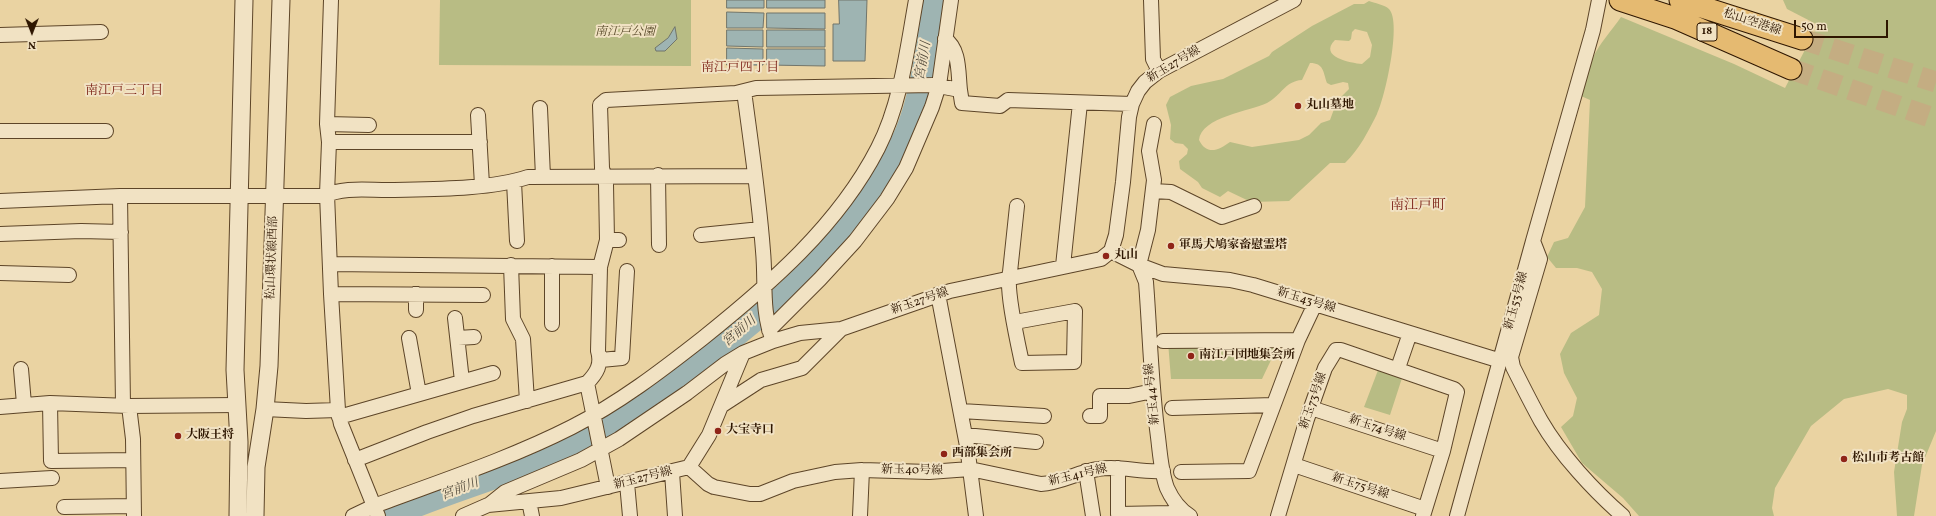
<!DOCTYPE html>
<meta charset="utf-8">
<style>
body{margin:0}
#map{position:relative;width:1936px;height:516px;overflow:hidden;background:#ead3a2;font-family:Vollkorn,serif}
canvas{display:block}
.north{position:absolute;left:12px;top:12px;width:40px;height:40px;-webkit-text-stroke:3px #f1e2c3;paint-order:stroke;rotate:180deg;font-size:11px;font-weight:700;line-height:16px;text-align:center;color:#2e1600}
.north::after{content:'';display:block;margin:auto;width:14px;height:18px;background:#2e1600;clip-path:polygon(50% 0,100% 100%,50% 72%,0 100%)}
.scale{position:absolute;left:1794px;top:20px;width:94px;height:18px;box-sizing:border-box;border:2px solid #2e1600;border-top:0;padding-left:5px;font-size:12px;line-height:14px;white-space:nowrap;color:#2e1600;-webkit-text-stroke:3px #f1e2c3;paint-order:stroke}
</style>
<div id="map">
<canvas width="1936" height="516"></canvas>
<div class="north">N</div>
<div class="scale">50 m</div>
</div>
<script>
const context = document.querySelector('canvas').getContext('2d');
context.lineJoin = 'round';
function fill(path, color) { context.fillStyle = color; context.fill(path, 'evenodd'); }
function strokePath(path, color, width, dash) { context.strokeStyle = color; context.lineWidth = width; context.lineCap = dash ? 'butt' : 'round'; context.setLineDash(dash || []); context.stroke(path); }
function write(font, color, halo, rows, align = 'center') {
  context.font = font + ' Vollkorn,"Noto Serif JP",serif'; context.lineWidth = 4; context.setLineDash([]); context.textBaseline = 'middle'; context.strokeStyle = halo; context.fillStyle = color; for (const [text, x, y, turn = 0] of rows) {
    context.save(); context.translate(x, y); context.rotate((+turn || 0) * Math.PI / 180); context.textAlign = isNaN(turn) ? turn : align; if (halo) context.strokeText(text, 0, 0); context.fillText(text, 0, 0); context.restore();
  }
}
fill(new Path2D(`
 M440 0H691V66L439 65Z
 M1783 0H1936V431L1922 465 1914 516H1897L1894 472 1902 422 1907 409V395L1888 389 1844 399 1811 426 1775 488 1772 508 1774 516H1639L1623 498 1582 463 1561 427 1573 416 1577 398 1564 373 1560 354 1571 333 1599 315 1602 289 1592 272 1577 268H1556L1547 257 1554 242 1568 238 1585 207 1590 100 1581 96C1587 84 1587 71 1593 58 1599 44 1612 30 1621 17L1734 64 1785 88 1818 25 1787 9Z
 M1369 1C1374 3 1385 5 1389 9 1402 22 1385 98 1377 114 1369 130 1359 150 1345 163H1330L1289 201 1251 202 1228 191 1220 197 1202 188 1198 182 1180 169 1179 161 1187 154 1188 149 1183 144 1175 143 1170 139 1171 125 1166 105 1170 97 1191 86 1223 79 1269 56 1272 52 1312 26 1354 4H1364ZM1355 29 1367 32 1372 45 1370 57 1362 64C1351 63 1318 57 1335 40L1349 41 1351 39 1352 32ZM1310 63C1324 63 1323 72 1327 83L1331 85 1343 82 1348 83 1349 89 1337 101 1330 120 1321 123 1309 135 1299 140 1252 147 1230 142C1219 150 1207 156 1199 140 1201 117 1250 111 1267 103 1281 96 1285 81 1302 80Z
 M1281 339 1262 379H1171L1168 342Z
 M1380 365 1403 375 1390 415 1364 407Z`), '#b8bc84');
const water = new Path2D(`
 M727 0H764V8H727Z
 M767 0H825V8H767Z
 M839 0H867L865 61H833V24H839Z
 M727 12 764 13 763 28H727Z
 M767 13H825V29L767 28Z
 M675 27 677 39 665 51H656L655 48 668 38Z
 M727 30H763V47L727 46Z
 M767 30H825V47H767Z
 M727 48 763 49V65H727Z
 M767 49H825V66L767 65Z`);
fill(water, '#9eb4b2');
strokePath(water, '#71756b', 1);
strokePath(new Path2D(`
 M391 516C447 492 507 476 563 450 605 431 644 404 682 377 771 312 861 236 906 133 922 97 928 40 935 0`), '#9eb4b2', 23);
strokePath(new Path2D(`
 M1802 39 1936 82
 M1791 69 1936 119`), '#c4ad82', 21, [21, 10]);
const minor = new Path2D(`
 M331 0 327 124 329 142 327 194 331 294 338 410 341 424 378 516
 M1151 0 1153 59 1159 71
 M1599 0 1593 30 1533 241 1540 259 1511 357 1513 367C1522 385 1531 403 1541 421 1560 454 1594 491 1623 516
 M0 35 101 32
 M945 39C960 49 958 73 960 90
 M540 108 543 177
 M478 115 482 185
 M327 124 369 125
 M1154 124 1149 151 1154 180 1148 230 1139 265 1146 282C1150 334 1151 385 1158 437 1160 453 1161 472 1167 488 1172 499 1180 510 1190 516
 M0 131H106
 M329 142H480
 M658 175 659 245
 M514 182 517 241
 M1153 191 1171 192 1222 217 1254 206
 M120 196 123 405
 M0 201 120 196H324C343 187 366 190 387 190 429 189 489 190 528 177L755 176
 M0 234 81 231 121 232
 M701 235 761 229
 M619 240H607L606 184 602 168 600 105 606 100 736 93 744 91
 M1111 251 1139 265 1163 274 1230 280 1253 285 1501 361
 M330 264 600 267 598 351C602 364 597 373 587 383L473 416 427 432 355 460
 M511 265 513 319 523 339 527 401
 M552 266V324
 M1063 266 1080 103
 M600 267 607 240
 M0 273 69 275
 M331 294 483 295
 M416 294V310
 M455 318 462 381
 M1015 322 1075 311 1074 362 1022 363C1018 344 1005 287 1010 272L1017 206
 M769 330 820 279 855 241 887 199 906 168 932 107 939 85 951 0
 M409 338 419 394
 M458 338 474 337
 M773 341C761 310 766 282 763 251 759 197 751 144 744 91L756 88 933 85 960 90 962 103 1000 106 1008 100 1132 104
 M1163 341 1298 340
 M601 360 622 358 627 271
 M1398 368 1410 333
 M21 369 24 404
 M587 383 608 487
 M50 403 51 461 133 460
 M129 406 133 439 134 516
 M721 406 761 380 802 368 841 329
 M0 407 50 403 129 406 237 405
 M1172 408 1273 405
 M1311 408 1443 451
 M265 409 306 411 338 410
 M961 411 1044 416
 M1090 416H1100V396H1129L1153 391
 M339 417 493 373
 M965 435 1036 442
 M1294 465 1425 509
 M689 467 708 484 714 487 750 494H760L793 481 835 472 862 470 929 472 970 469 967 446 938 294
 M1118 468V514L1171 513 1179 507
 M1086 471 1093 516
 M672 472 675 516
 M1181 472 1249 471 1298 340 1315 304
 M0 481 52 478
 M627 483 630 516
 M529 501 532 516
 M490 504 505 492 581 460 619 439 687 393 725 364 743 353
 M64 507 133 506
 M353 516 374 506C441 481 509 459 572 427 619 403 661 371 703 338 769 285 838 226 878 148 901 103 907 50 916 0
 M463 516 488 505 561 498 689 467 709 435 743 353 773 341 800 333 841 329 950 291 1101 259 1111 251 1116 235 1123 182 1129 117 1132 104 1138 91 1145 82 1159 71 1294 0
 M860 516 862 470
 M976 516 970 469 1041 484C1061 483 1078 472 1098 469 1120 465 1141 473 1163 471
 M1278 516 1307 419 1325 368 1336 350H1341L1454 389 1457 392 1443 451 1423 516
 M1457 516 1533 241`);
const tertiary = new Path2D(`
 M238 516 239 442 235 370 244 0
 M255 516 256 467 265 409 269 366 281 0`);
const primary = new Path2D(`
 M1620 0 1675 18 1791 69
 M1680 0 1802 39`);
strokePath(minor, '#5d4528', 16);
strokePath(tertiary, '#5d4528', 19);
strokePath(primary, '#2e1600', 23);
strokePath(minor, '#f1e2c3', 14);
strokePath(tertiary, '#f1e2c3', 17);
strokePath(primary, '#e5ba71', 21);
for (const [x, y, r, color] of [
 [1298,106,4,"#8f2418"],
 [1171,246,4,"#8f2418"],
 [1106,256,4,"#8f2418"],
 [1191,356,4,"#8f2418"],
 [718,431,4,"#8f2418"],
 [178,436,4,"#8f2418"],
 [944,454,4,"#8f2418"],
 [1844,459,4,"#8f2418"]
]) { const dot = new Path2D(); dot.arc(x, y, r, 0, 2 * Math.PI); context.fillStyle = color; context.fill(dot); strokePath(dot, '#f1e2c3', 1.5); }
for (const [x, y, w] of [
 [1707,32,20]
]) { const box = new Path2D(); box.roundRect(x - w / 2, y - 9, w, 18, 3); context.fillStyle = '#f1e2c3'; context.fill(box); strokePath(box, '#2e1600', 1); }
write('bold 11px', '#2e1600', null, [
 ["18",1707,32]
]);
write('12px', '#2e1600', '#f1e2c3', [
 ["松山空港線",1752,23,18],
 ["新玉27号線",1174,65,-31],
 ["松山環状線西部",273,258,-88],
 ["新玉43号線",1306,301,17],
 ["新玉53号線",1517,301,-75],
 ["新玉27号線",920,302,-19],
 ["新玉44号線",1153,394,-96],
 ["新玉73号線",1314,401,-71],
 ["新玉74号線",1377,429,18],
 ["新玉40号線",912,471,1],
 ["新玉41号線",1078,476,-13],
 ["新玉27号線",643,479,-14],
 ["新玉75号線",1360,487,18]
]);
write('italic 12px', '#574828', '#f1e2c3', [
 ["南江戸公園",625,33]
]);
write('bold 12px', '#2e1600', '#f1e2c3', [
 ["丸山墓地",1306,106],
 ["軍馬犬鳩家畜慰霊塔",1179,246],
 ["丸山",1114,256],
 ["南江戸団地集会所",1199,356],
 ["大宝寺口",726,431],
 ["大阪王将",186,436],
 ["西部集会所",952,454],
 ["松山市考古館",1852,459]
], 'left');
write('italic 13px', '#554d3e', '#f1e2c3', [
 ["宮前川",924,61,-80],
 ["宮前川",740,332,-41],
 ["宮前川",460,490,-21]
]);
write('13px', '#7a1f14', '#f1e2c3', [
 ["南江戸四丁目",740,69],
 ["南江戸三丁目",124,92]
]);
write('14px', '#7a1f14', '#f1e2c3', [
 ["南江戸町",1418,206]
]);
</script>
